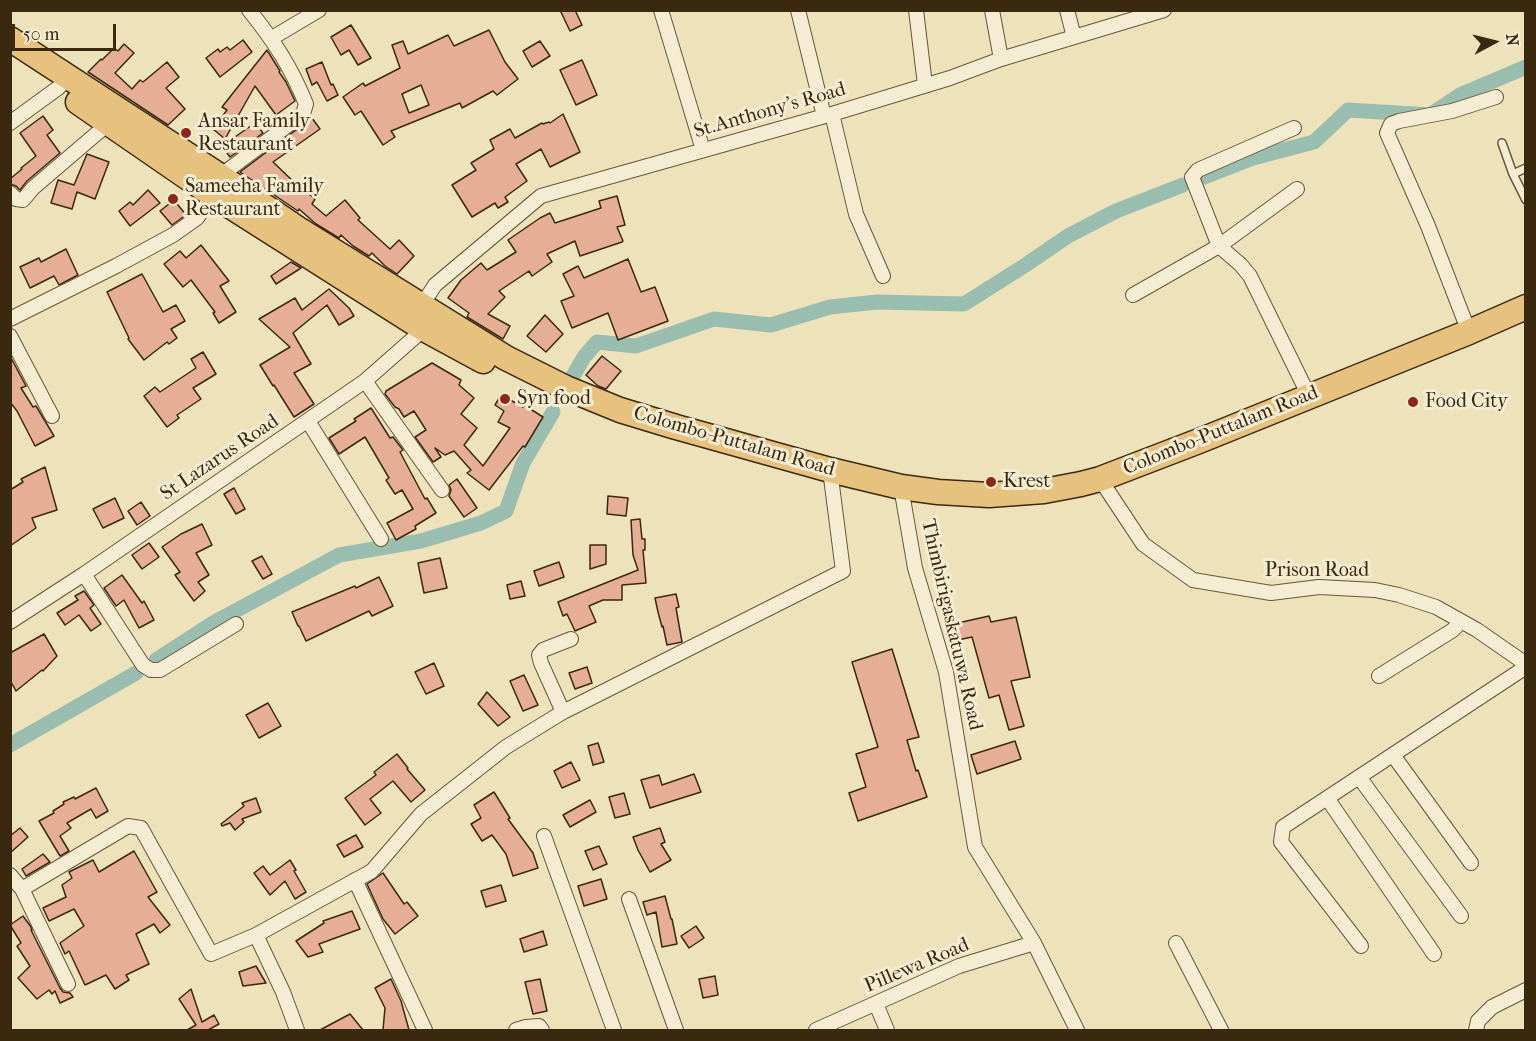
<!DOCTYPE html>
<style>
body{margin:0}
#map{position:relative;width:1536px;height:1041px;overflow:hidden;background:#eee2bb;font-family:"IM FELL French Canon",serif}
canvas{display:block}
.frame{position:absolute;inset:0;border:12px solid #3a280f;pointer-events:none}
.north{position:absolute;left:1464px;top:12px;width:60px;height:60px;-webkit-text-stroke:4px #f4ecd3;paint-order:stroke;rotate:83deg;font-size:16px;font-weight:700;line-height:24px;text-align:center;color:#3a280f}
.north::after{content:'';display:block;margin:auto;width:21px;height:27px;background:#3a280f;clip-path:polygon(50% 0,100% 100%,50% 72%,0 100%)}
.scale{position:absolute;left:12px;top:24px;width:104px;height:27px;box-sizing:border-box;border:3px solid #3a280f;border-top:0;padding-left:8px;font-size:18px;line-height:21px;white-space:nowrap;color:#3a280f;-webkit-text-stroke:4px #f4ecd3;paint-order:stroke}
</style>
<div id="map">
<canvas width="1536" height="1041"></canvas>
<div class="frame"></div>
<div class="north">N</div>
<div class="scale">50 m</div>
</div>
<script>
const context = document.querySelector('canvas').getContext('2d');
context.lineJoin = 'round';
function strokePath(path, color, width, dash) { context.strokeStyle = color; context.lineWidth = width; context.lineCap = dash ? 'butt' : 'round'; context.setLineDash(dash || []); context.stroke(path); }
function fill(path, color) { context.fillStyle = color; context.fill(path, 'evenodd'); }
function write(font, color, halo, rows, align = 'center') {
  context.font = font + ' "IM FELL French Canon",serif'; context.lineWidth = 6; context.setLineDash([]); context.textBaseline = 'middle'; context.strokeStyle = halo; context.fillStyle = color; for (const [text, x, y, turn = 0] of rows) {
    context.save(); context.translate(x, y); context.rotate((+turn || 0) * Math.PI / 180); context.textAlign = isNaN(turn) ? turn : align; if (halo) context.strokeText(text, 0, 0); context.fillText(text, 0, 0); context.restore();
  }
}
strokePath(new Path2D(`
 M1204 177 1253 158 1314 142 1348 110 1430 115 1460 95 1526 67
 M573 376 584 357 597 342 636 346 714 319 771 325 830 307 877 302 964 304 1024 266 1068 236 1116 211 1183 185
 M156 660 213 623 339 555 421 541 481 523 506 511 523 463 553 412
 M10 745 136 673`), '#99beb0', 15);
const building = new Path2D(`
 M560 10H575L582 25 570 31Z
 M351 25 371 58 358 65 349 50 341 55 331 37Z
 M489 30 505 62 518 79 497 95 493 91 462 108 460 103 391 131 395 137 383 145 361 111 355 115 343 97 363 83 365 86 400 68 392 45 403 41 408 54 448 35 454 46ZM421 85 429 105 409 113 402 94Z
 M243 40 252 52 220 77 206 58 218 49 220 52 227 47 230 50Z
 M540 41 550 56 532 67 523 51Z
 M124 44 134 53 115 73 132 89 140 80 143 82 167 62 179 77 166 88 185 109 168 125 88 72 101 59 102 60 114 48 118 51Z
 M267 50 280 71 279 72 286 82 295 101 276 115 255 86 225 139 213 129 227 110 222 107Z
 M582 60 597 95 576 105 560 70Z
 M322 62 331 85 333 84 338 95 327 101 317 82 312 85 306 69Z
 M563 114 580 152 550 167 541 149 516 164 527 181 505 197 508 202 498 208 495 203 472 217 452 185 476 170 471 163 494 149 490 140 510 129 515 138 542 123 543 124 549 122 550 123Z
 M43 116 53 130 47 135 60 153 27 181 20 190 16 186 10 184V179L22 169 21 168 36 156 20 133Z
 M312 118 320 129 273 162 297 185 303 180 313 190 309 194 315 199 312 204 326 216 345 200 360 218 358 220 390 249 399 240 414 256 397 274 385 266 372 253 369 256 353 246 341 235 339 238 316 224 299 209 298 211 240 172Z
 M255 123 263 133 230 157 222 146Z
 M87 154 109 162 95 199 77 192 72 209 51 203 58 180 74 185Z
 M148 190 160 203 130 226 119 211 130 202 133 205Z
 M617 196 625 225 617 227 623 241 622 242 580 256 575 241 547 254 552 262 532 276 529 271 499 291 505 297 488 314 510 326 503 339 467 317 469 313 448 298 461 280 481 263 487 270 516 252 508 240 540 218 550 213 555 223 601 208 599 201Z
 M174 200 186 215 172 225 160 211Z
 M201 245 229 281 220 286 236 312 219 323 213 313 215 312 191 280 183 287 164 264 180 251 186 258Z
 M66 249 78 275 59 285 54 276 30 288 20 267 39 258 41 262Z
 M628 259 641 292 655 287 668 321 618 340 608 313 572 328 561 301 574 296 563 274 578 266 584 278Z
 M291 262 301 268 276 284 271 276Z
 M142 274 163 312 176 305 185 321 171 329 177 338 169 344 167 342 144 360 128 339 129 338 107 292Z
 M329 289 349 308 354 316 339 325 327 305 293 333 311 364 294 373 314 404 294 417 274 385 273 386 260 365 290 347 259 319 295 298 302 310Z
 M545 315 563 334 546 352 527 336Z
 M203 352 216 374 193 388 201 399 177 415 179 418 167 427 144 396 155 387 160 392 196 368 191 359Z
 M10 356 26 386 21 388 33 407 36 406 54 436 35 446 17 411 10 402Z
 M602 356 621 371 606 389 598 386 586 375Z
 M432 363 461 380 459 385 474 398 461 414 477 428 464 445 483 466 510 428 498 422 504 411 495 405 501 395 523 407 524 405 543 417 525 447 523 446 489 490 467 473 471 470 454 451 445 455 435 448 441 457 433 462 415 437 426 430 414 411 404 417 399 409 395 407 385 394 386 391Z
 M371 408 390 438 393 437 403 450 400 452 425 499 427 498 436 513 415 526 416 529 396 540 387 523 413 509 402 490 395 494 386 480 389 478 365 437 339 454 329 438 356 421 354 419Z
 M45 467 57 510 32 518 36 528 10 546V490L23 482 21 479Z
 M457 479 477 508 464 517 449 496 451 490 449 485Z
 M234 488 245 509 236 514 224 494Z
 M608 496 628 498 626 516 607 514Z
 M115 498 124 518 103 528 93 509Z
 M141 502 150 516 137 525 128 511Z
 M640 519 642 539H645V550H643L646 583 622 585V600H603L589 606 596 622 575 631 567 614 563 616 558 602 638 570 633 555 631 520Z
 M202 524 212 545 196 553 209 575 198 582 205 591 194 601 175 575 180 572 162 547 181 534Z
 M149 543 159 557 142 569 132 555Z
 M590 545H606V564L590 569Z
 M262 556 272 574 263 579 252 561Z
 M440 558 447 588 424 593 418 563Z
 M559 562 564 577 539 586 534 571Z
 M122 575 142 603 144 601 154 620 139 628 124 600 116 606 104 588Z
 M379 577 393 606 372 616 369 611 306 641 299 626H298L292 612 355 586 356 588Z
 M521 581 525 596 510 599 507 585Z
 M84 591 94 605 90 608 101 624 91 631 79 615 65 625 57 613 78 600 75 596Z
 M676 594 679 607 676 608 682 642 667 645 663 626 662 627 658 612 655 598Z
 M989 616 991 622 1016 617 1030 677 1011 681 1024 726 1009 730 999 695 989 698 972 637 953 641 949 625Z
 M44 634 57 656 43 671 42 670 16 691 10 680V653Z
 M892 649 919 737 907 740 916 771 918 770 927 797 858 821 849 793 866 787 856 754 878 747 852 662Z
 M434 663 444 686 426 694 415 672Z
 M587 667 592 683 575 689 569 673Z
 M524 675 538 705 523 711 510 681Z
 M487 692 510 717 498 726 478 704Z
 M268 703 281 726 259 738 246 715Z
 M1015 741 1021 759 977 774 971 755Z
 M598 743 604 762 593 765 588 746Z
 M397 754 408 768 407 769 425 790 411 802 393 781 370 799 381 813 365 825 345 798 376 775 374 772Z
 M571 762 580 780 562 788 554 771Z
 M694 774 701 792 650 808 641 780 659 775 662 785Z
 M96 788 108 811 96 818 91 809 67 823 71 828 60 836 69 851 60 856 39 821 54 813 53 811 64 804 63 802 74 797 75 799Z
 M494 792 510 818 508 819 533 853 538 868 513 876 506 854 492 835 482 841 471 824 481 818 474 805Z
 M624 793 630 814 615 818 609 797Z
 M256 798 261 812 242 819 244 822 235 830 230 823 222 826 221 824 244 806 242 803Z
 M590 800 596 812 570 827 563 815Z
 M20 828 28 837 10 853V836Z
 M660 828 665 842 661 844 671 860 650 872 638 850 633 837Z
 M356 835 363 847 344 857 337 845Z
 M599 846 607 864 593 870 585 851Z
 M134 851 157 892 148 897 170 925 160 933 154 924 136 934 149 964 126 975 129 980 115 989 106 975 85 985 69 951 65 954 60 943 84 926 74 909 49 921 43 908 66 897 62 885 72 878 69 872 93 860 99 872Z
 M43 854 50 862 26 876 22 869Z
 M290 860 296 870 294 871 306 892 295 899 285 881 270 895 254 873 263 866 270 875Z
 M383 873 404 904 407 902 418 916 395 934 383 919 367 884Z
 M601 879 607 899 584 906 578 886Z
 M501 885 506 901 486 907 481 891Z
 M665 896 671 919H672L677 944 662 947 656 912 647 915 643 902Z
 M352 911 360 929 319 944 323 952 308 957 296 941 324 923 323 921Z
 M23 916 31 927 32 930H31L60 988 63 992 70 993 73 997 60 1003 55 991 52 994 49 990 37 999 18 978 30 966 17 946 21 943 10 925Z
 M696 926 704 938 689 948 681 936Z
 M543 931 547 945 524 952 520 939Z
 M256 966 266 983 243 986 239 972Z
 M715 976 718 995 703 998 699 979Z
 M391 979 401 1001 409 1030H383L385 1008 375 988Z
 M540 979 547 1011 533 1014 525 982Z
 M191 989 202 1022 214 1015 219 1024 208 1030H187L196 1025 179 999Z
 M350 1014 363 1030H320Z`);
fill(building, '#e7ae96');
strokePath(building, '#3a280f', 1.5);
const lane = new Path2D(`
 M1502 143 1513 174
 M1526 168 1513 174 1526 200`);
const street = new Path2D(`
 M661 10 703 150
 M798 10 824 116
 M916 10 925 85
 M992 10 1001 59
 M1067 10 1074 37
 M272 38 319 10
 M832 114 856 214 883 276
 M10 123 58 88 69 77
 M1297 189 1219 246 1241 265 1250 276 1309 396
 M10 193 16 199 23 200 33 188 109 123
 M1133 295 1219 246 1192 177 1198 170 1294 128
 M10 319 116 266 173 235 197 218 213 195 220 176 303 114 306 104C291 67 274 41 249 10
 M1469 332 1428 226 1387 133 1391 124 1399 121 1452 111 1496 97
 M10 336 52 416
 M365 381 442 490
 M308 421 381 539
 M1100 479 1143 544 1193 580 1271 593 1319 587 1375 590 1399 595 1436 607 1477 630 1526 664
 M901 487 915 568 946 672 975 847 1034 943 1077 1030
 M84 574 143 665 151 670H160L236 624
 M10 622 84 574 365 381 424 329 422 305 435 285 541 196 832 114 950 78 1001 59 1164 10
 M1379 676 1453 630 1461 621
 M563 712 541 663 539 655 543 650 571 639
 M1393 755 1471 863
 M1359 777 1461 916
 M1327 798 1434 954
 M544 836 614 1030
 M10 875 22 889 68 984
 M355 880 425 1030
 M22 889 128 826 141 828 211 954 256 935 372 871 421 814 506 747 563 712 843 571 830 470
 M629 899 676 1030
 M256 935 283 992 297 1030
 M1176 943 1221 1030
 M1361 946 1281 842 1283 827 1526 667
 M876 1004 887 1030
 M516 1030 526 1027 539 1026 542 1030
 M816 1030 959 966 1034 943
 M1476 1030 1478 1021 1492 1007 1526 990`);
const highway = new Path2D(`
 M10 39 220 176 298 229 506 358 566 388 620 410 676 427 830 470 901 487 938 492 989 495 1044 491 1081 484 1100 479 1199 441 1469 332 1526 307
 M78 102 213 195 424 329 483 361`);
strokePath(lane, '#67563a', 10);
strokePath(street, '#67563a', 16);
strokePath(highway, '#3a280f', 27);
strokePath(lane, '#f4ecd3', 7);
strokePath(street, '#f4ecd3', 14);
strokePath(highway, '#e7c17e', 24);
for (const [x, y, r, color] of [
 [186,133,6,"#8f2418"],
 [173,199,6,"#8f2418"],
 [505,399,6,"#8f2418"],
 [1413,402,6,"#8f2418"],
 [991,482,6,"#8f2418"]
]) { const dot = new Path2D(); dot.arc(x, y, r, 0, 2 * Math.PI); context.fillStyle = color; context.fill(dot); strokePath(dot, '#f4ecd3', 2); }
write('20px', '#3a280f', '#f4ecd3', [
 ["St.Anthony's Road",770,111,-16],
 ["Colombo-Puttalam Road",1221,431,-22],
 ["Colombo-Puttalam Road",734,442,16],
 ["St Lazarus Road",220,458,-34],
 ["Prison Road",1317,571],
 ["Thimbirigaskatuwa Road",951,625,77],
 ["Pillewa Road",917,966,-23]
]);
write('20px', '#3a280f', '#f4ecd3', [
 ["Ansar Family",198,122],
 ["Restaurant",198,145],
 ["Sameeha Family",185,187],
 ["Restaurant",185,210],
 ["Syn food",517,399],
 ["Food City",1425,402],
 ["Krest",1003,482]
], 'left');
</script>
